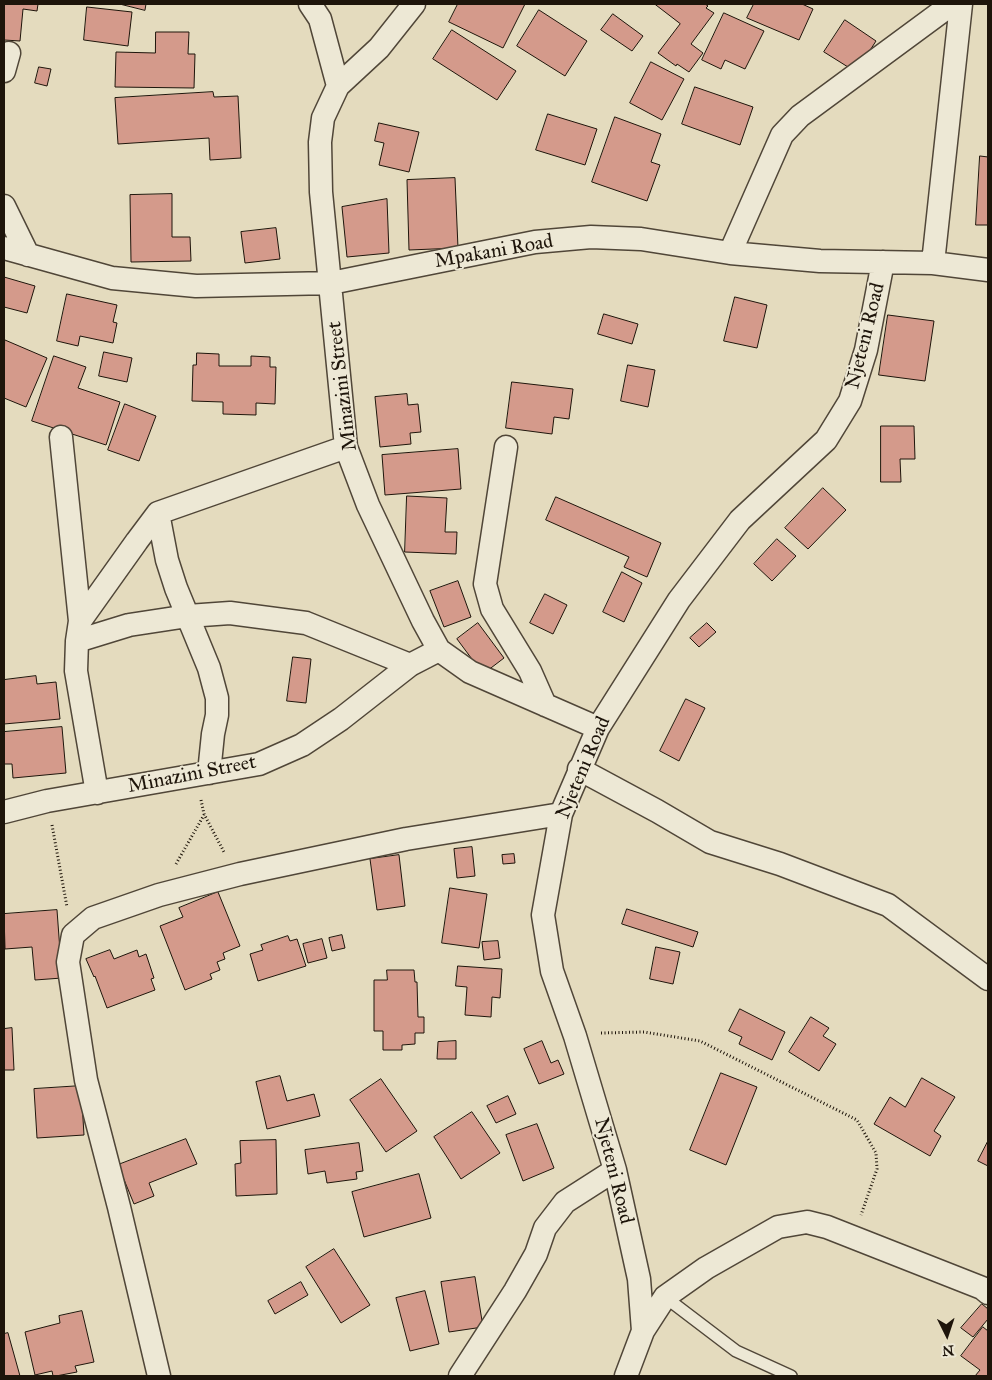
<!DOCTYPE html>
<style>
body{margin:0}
#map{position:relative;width:992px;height:1380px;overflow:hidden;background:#e4dbbe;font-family:"IM FELL Great Primer",serif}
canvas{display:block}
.frame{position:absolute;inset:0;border:5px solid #1e150b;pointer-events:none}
.north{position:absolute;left:922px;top:1310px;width:50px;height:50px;-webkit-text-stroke:4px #ede8d5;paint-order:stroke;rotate:176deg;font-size:14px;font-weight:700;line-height:20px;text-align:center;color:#1e150b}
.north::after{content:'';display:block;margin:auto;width:18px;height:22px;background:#1e150b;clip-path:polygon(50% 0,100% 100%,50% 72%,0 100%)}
</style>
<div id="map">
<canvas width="992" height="1380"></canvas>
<div class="frame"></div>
<div class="north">N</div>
</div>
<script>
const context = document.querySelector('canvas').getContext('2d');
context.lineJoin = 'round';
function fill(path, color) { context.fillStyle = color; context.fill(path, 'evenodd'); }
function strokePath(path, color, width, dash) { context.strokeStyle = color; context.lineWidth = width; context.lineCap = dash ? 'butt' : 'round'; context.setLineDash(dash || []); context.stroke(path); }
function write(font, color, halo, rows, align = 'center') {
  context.font = font + ' "IM FELL Great Primer",serif'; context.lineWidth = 4; context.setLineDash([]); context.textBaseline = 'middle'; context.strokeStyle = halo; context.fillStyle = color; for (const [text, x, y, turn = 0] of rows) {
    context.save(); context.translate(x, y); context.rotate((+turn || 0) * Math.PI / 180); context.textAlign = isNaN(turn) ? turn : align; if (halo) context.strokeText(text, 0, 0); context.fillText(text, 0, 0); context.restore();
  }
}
const building = new Path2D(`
 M4 4H38L37 11 23 9 20 41 4 40Z
 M120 4H146L145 10Z
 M458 4H525L503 48 449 22Z
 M655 4H705L708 6 706 8 714 13 691 44 703 53 689 72 677 64 676 66 658 53 680 24Z
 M754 4H802L813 9 799 40 747 18Z
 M87 7 132 12 128 46 84 40Z
 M539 10 587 41 565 76 517 46Z
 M724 13 764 31 745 69 725 60 721 69 702 60Z
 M613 14 643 36 632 51 601 30Z
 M845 20 876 41 856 72 824 52Z
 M452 30 516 71 497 100 433 59Z
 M156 32H189L188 54H195L194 88 115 87 116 52 155 53Z
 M651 62 684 79 662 120 630 103Z
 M39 67 51 69 47 86 35 83Z
 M695 87 753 107 740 145 682 124Z
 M213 92 214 97 238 96 241 158 210 160 209 138 118 144 115 98Z
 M548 114 597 129 585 165 536 150Z
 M615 117 661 134 651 162 660 165 647 201 592 182Z
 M379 123 419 132 409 172 379 165 384 143 375 141Z
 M980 156 988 157V225H976Z
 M455 178 458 248 409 250 407 180Z
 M172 194V237H190L191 261 131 262 130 195Z
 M387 199 389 253 347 257 342 207Z
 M276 228 280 259 245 263 241 232Z
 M4 277 35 286 27 313 4 307Z
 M67 294 117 305 113 322 117 323 113 343 80 336 78 346 57 341Z
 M735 297 767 305 757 348 724 341Z
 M604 314 638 324 632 344 598 334Z
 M888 315 934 321 925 381 879 375Z
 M5 340 47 358 26 407 4 398Z
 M104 352 132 358 127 382 99 376Z
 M197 353 219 354V366H251V356L270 357V367H276L275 404 256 403V415L223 414V402L192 401 193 365H196Z
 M54 356 86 367 78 388 120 402 106 445 32 421Z
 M628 365 655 370 648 407 621 401Z
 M512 382 573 389 569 419 554 417 552 434 506 428Z
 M407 394 408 405 418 404 421 432 410 433 411 444 380 447 375 397Z
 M125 404 156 416 139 461 108 450Z
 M881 426H914L915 459H900L901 482H881Z
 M458 449 461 489 385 495 382 455Z
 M823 488 846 510 808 549 785 528Z
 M407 496 447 498 445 532H457L456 554 405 552Z
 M556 497 661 543 647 577 624 567 629 557 546 520Z
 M777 539 796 556 772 581 754 564Z
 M622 572 642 583 624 622 603 612Z
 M458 581 471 617 444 627 430 591Z
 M545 594 567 605 553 634 530 623Z
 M478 623 504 658 483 674 457 639Z
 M707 623 716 632 699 647 690 638Z
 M293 657 311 659 306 703 287 701Z
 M36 676 37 684 56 682 60 719 4 724V680Z
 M686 699 705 708 679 761 660 751Z
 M62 727 66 773 13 778 12 764H4V732Z
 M472 847 475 876 457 878 454 849Z
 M514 854 515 863 503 864 502 855Z
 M399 855 405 906 377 910 370 859Z
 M450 888 487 894 479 948 442 943Z
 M218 892 240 946 223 953 225 959 217 962 220 970 210 974 212 979 185 990 160 926 183 917 179 908Z
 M627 909 698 932 693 947 622 924Z
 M57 910 62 978 35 980 32 947 5 949 4 914Z
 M342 935 345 948 332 951 329 938Z
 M288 936 290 941 297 939 306 966 258 981 250 954 263 950 261 945Z
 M322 939 327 958 308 963 303 944Z
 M498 941 500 958 484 960 482 942Z
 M656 947 680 952 673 984 650 979Z
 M110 950 114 959 137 950 139 957 146 954 154 978 151 979 155 990 107 1008 95 976 94 977 86 959Z
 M458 966 502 969 500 998 492 997 491 1017 465 1015 467 987 456 986Z
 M387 970H414L415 982H417L418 1017H424V1033H415V1044L402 1045V1050H383V1031H374V980H387Z
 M740 1009 785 1032 772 1060 739 1044 742 1037 729 1031Z
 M811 1017 829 1028 823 1036 836 1044 819 1071 789 1052Z
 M12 1028 14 1070H4V1029Z
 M456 1041V1059H437L438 1042Z
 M542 1041 551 1063 558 1060 564 1074 539 1084 524 1049Z
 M721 1073 757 1087 726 1165 690 1150Z
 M280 1076 287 1101 314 1094 320 1116 267 1129 256 1082Z
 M922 1078 955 1097 934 1131 941 1136 930 1156 874 1124 890 1097 905 1107Z
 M381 1079 417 1131 386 1152 350 1100Z
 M81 1086 84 1135 37 1138 34 1089Z
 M508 1096 516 1114 496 1123 487 1106Z
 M472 1112 500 1153 461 1179 434 1137Z
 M537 1124 554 1168 523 1181 506 1135Z
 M186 1139 197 1164 149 1183 154 1196 134 1204 118 1165Z
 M276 1140 277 1194 236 1196 235 1164 241 1163 240 1141Z
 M988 1141V1166L978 1161Z
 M359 1143 363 1171 356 1172 357 1179 327 1183 325 1171 308 1174 305 1150Z
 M419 1174 431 1218 364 1237 352 1192Z
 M334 1249 370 1305 341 1323 306 1267Z
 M475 1277 483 1327 449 1332 441 1282Z
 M301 1282 308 1295 275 1314 268 1301Z
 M425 1291 439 1344 410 1351 396 1298Z
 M982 1304 988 1309V1319L973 1337 961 1328Z
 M82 1311 94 1362 75 1366 77 1372 56 1376H53L52 1371 35 1375 25 1332 60 1323 59 1316Z
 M983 1327 988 1331V1376H975L980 1370 961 1356Z
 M8 1333 20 1376H4V1334Z`);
fill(building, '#d49a8b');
strokePath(building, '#1e150b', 1);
const service = new Path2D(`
 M665 1297 736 1351 791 1376`);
const minor = new Path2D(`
 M310 4 320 19 338 86
 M414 4 379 48 338 86 323 118 320 142 321 192 346 447 368 505 423 621 439 650 470 672 598 728
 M4 71 9 53
 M4 206 28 255
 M4 248 112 278 196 286 331 283 535 242 591 237 641 239 730 253 820 261 933 263 988 270
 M730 253 782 135 800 116 952 4
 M933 263 961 4
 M61 437 80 621
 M506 447 485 584 492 609 530 671 545 705
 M158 513 167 560 176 588 209 668 217 698V715L213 734 209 773
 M77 641 129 625 188 616 230 613 306 623 410 665
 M579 769 657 811 710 842 780 864 888 905 988 979
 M97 793 76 671 77 641 80 621 137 541 158 513 346 447
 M4 812 47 801 259 764 302 745 341 719 410 665 439 650
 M643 1331 665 1297 706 1268 778 1227 807 1222 827 1227 982 1288 988 1293
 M159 1376 119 1207 86 1080 68 962 73 935 93 918 159 895 240 874 406 839 561 814
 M460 1376 515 1291 536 1254 545 1228 565 1202 615 1170
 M626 1376 643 1331 639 1279 615 1170 575 1036 552 971 543 915 561 814 598 728 679 600 740 520 826 440 850 401 866 350 883 262`);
strokePath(service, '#504638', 14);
strokePath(minor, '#504638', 25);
strokePath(new Path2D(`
 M201 800 204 814 224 852
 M52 825 67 907
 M176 864 204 815
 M601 1033 644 1032 700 1041 857 1120 876 1153 877 1169 861 1215`), '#1e150b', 3, [1, 2.5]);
strokePath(service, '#ede8d5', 11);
strokePath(minor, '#ede8d5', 22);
write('20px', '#1e150b', '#ede8d5', [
 ["Mpakani Road",494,252,-10],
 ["Njeteni Road",866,336,-76],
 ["Minazini Street",343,386,-97],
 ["Njeteni Road",584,768,-67],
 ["Minazini Street",192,775,-11],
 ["Njeteni Road",613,1171,76]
]);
</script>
